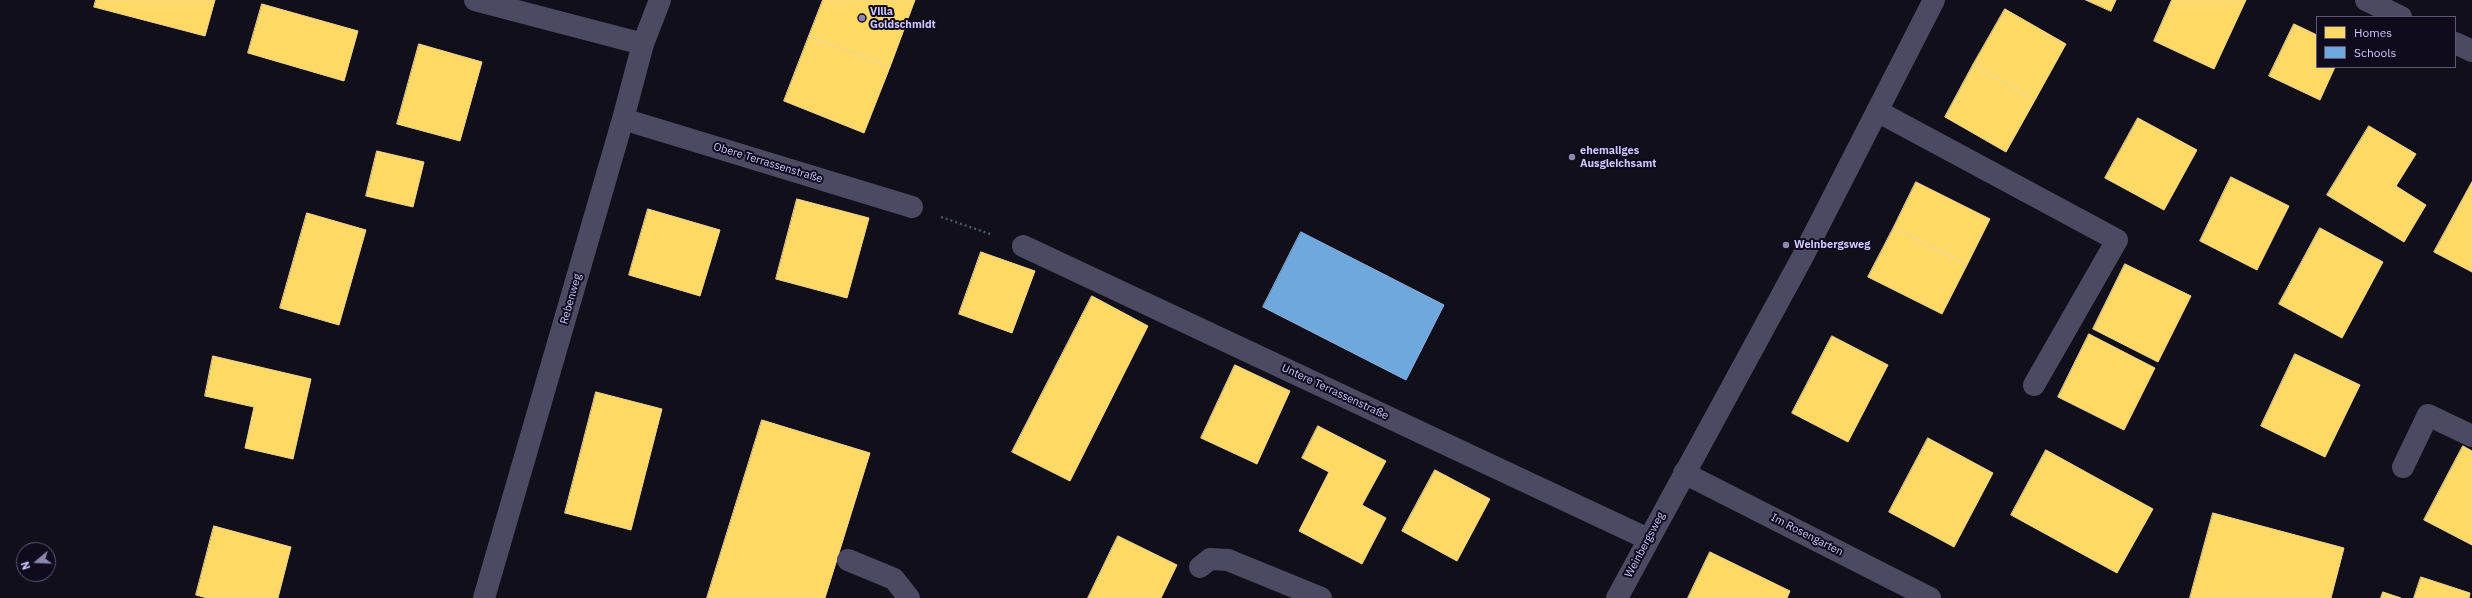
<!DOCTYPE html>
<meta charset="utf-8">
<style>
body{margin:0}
#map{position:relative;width:2472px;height:598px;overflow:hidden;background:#110f19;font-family:"IBM Plex Sans",sans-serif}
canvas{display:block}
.legend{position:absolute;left:2316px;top:16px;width:140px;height:52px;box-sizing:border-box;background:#0f0b1d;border:1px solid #5c5677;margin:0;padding:5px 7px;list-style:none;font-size:12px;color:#cfc7ff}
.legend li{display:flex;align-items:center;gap:8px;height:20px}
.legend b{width:20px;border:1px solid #5c5677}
.north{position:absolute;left:16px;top:542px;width:40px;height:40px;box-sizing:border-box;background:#0f0b1d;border:1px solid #5c5677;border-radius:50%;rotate:251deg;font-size:11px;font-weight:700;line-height:16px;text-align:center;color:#cfc7ff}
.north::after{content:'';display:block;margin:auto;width:14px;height:18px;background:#8c87ae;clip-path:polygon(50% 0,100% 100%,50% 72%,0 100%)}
</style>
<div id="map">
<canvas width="2472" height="598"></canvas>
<ul class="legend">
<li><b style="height:11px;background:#ffd966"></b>Homes</li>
<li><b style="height:11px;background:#6fa8dc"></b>Schools</li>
</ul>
<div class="north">N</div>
</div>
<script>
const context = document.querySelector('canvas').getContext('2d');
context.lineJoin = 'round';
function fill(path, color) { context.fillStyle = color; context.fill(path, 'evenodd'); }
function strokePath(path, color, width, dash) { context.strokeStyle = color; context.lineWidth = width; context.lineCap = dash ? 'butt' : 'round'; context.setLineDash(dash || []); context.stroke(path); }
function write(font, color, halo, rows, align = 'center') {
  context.font = font + ' "IBM Plex Sans",sans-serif'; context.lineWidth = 4; context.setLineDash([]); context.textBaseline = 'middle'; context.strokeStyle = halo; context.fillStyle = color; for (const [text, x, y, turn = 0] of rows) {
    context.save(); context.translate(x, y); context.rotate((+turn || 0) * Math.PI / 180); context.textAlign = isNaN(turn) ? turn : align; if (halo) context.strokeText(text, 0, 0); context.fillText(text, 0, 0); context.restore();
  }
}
const homes = new Path2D(`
 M96 0H215L205 36 94 7Z
 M823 0H915L890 67 809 36Z
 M2086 0H2116L2111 11Z
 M2172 0H2246L2214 69 2154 41Z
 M262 4 358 31 344 81 248 53Z
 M2005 9 2066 44 2035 100 1973 65Z
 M2294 24 2317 35V67H2335L2320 100 2269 76Z
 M809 36 890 67 864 133 784 101Z
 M419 44 482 62 460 141 397 124Z
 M1973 65 2035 100 2006 152 1945 117Z
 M2138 118 2197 150 2164 210 2105 178Z
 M2369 126 2416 154 2396 186 2426 205 2404 242 2327 195Z
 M377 151 424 162 413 207 366 196Z
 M2231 177 2289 206 2257 270 2200 241Z
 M1916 182 1990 219 1967 265 1894 227Z
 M2472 182V272L2434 252Z
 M797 199 869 218 847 298 776 279Z
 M648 209 720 230 700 296 629 275Z
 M307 213 366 230 339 325 280 308Z
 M1894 227 1967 265 1942 314 1868 277Z
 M2320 228 2383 262 2342 338 2279 304Z
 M981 252 1035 271 1012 333 959 314Z
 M2125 264 2191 296 2158 362 2093 329Z
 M1092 296 1148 326 1070 481 1012 452Z
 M2089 334 2155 368 2124 430 2058 397Z
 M1832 336 1888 365 1848 442 1792 413Z
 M2295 354 2360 385 2325 457 2261 426Z
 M213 356 311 379 293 459 245 448 254 407 205 396Z
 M1235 365 1290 391 1257 464 1201 438Z
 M596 392 662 409 631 530 565 513Z
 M762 420 870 453 825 598H707Z
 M1318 426 1386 461 1362 505 1386 518 1362 564 1299 531 1329 472 1302 458Z
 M1928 438 1993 473 1954 547 1889 512Z
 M2463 446 2472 451V545L2424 520Z
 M2046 450 2153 509 2117 573 2011 515Z
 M1435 470 1490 499 1457 561 1402 531Z
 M2213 513 2344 548 2331 598H2190Z
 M214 526 291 547 278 598H207L196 595Z
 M1118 536 1177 565 1161 598H1088Z
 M1710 552 1790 591 1787 598H1688Z
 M2421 577 2470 593 2469 598H2414Z
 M2383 592 2401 598H2381Z`);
fill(homes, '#ffd966');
strokePath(homes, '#f1d494', 1);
const schools = new Path2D(`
 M1301 232 1444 305 1406 380 1263 307Z`);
fill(schools, '#6fa8dc');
strokePath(schools, '#8cb1e6', 1);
strokePath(new Path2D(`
 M941 217 993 235`), '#485665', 2.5, [2, 3]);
strokePath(new Path2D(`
 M475 0 643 44
 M2366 0 2401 17
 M2455 43 2472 51
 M1877 111 2117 240 2034 385
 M623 119 912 207
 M1023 246 1648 539
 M2403 467 2428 415 2472 436
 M1684 473 1930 598
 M848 560 894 579 909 598
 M1200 567 1210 559 1228 560 1321 598
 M484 598 623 119 643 44 660 0
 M1617 598 1802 258 1934 0`), '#4c4a62', 22);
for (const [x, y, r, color] of [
 [862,18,4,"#8c87ae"],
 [1572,157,4,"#8c87ae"],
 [1786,245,4,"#8c87ae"]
]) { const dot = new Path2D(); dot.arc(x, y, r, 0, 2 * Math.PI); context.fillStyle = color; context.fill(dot); strokePath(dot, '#0f0b1d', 1.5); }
write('bold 11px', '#cfc7ff', '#0f0b1d', [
 ["Villa",870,12],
 ["Goldschmidt",870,25],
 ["ehemaliges",1580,151],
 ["Ausgleichsamt",1580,164],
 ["Weinbergsweg",1794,245]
], 'left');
write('11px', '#cfc7ff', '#0f0b1d', [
 ["Obere Terrassenstraße",768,163,17],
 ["Rebenweg",571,299,-74],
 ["Untere Terrassenstraße",1335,392,25],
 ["Im Rosengarten",1807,535,27],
 ["Weinbergsweg",1645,545,-62]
]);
</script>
